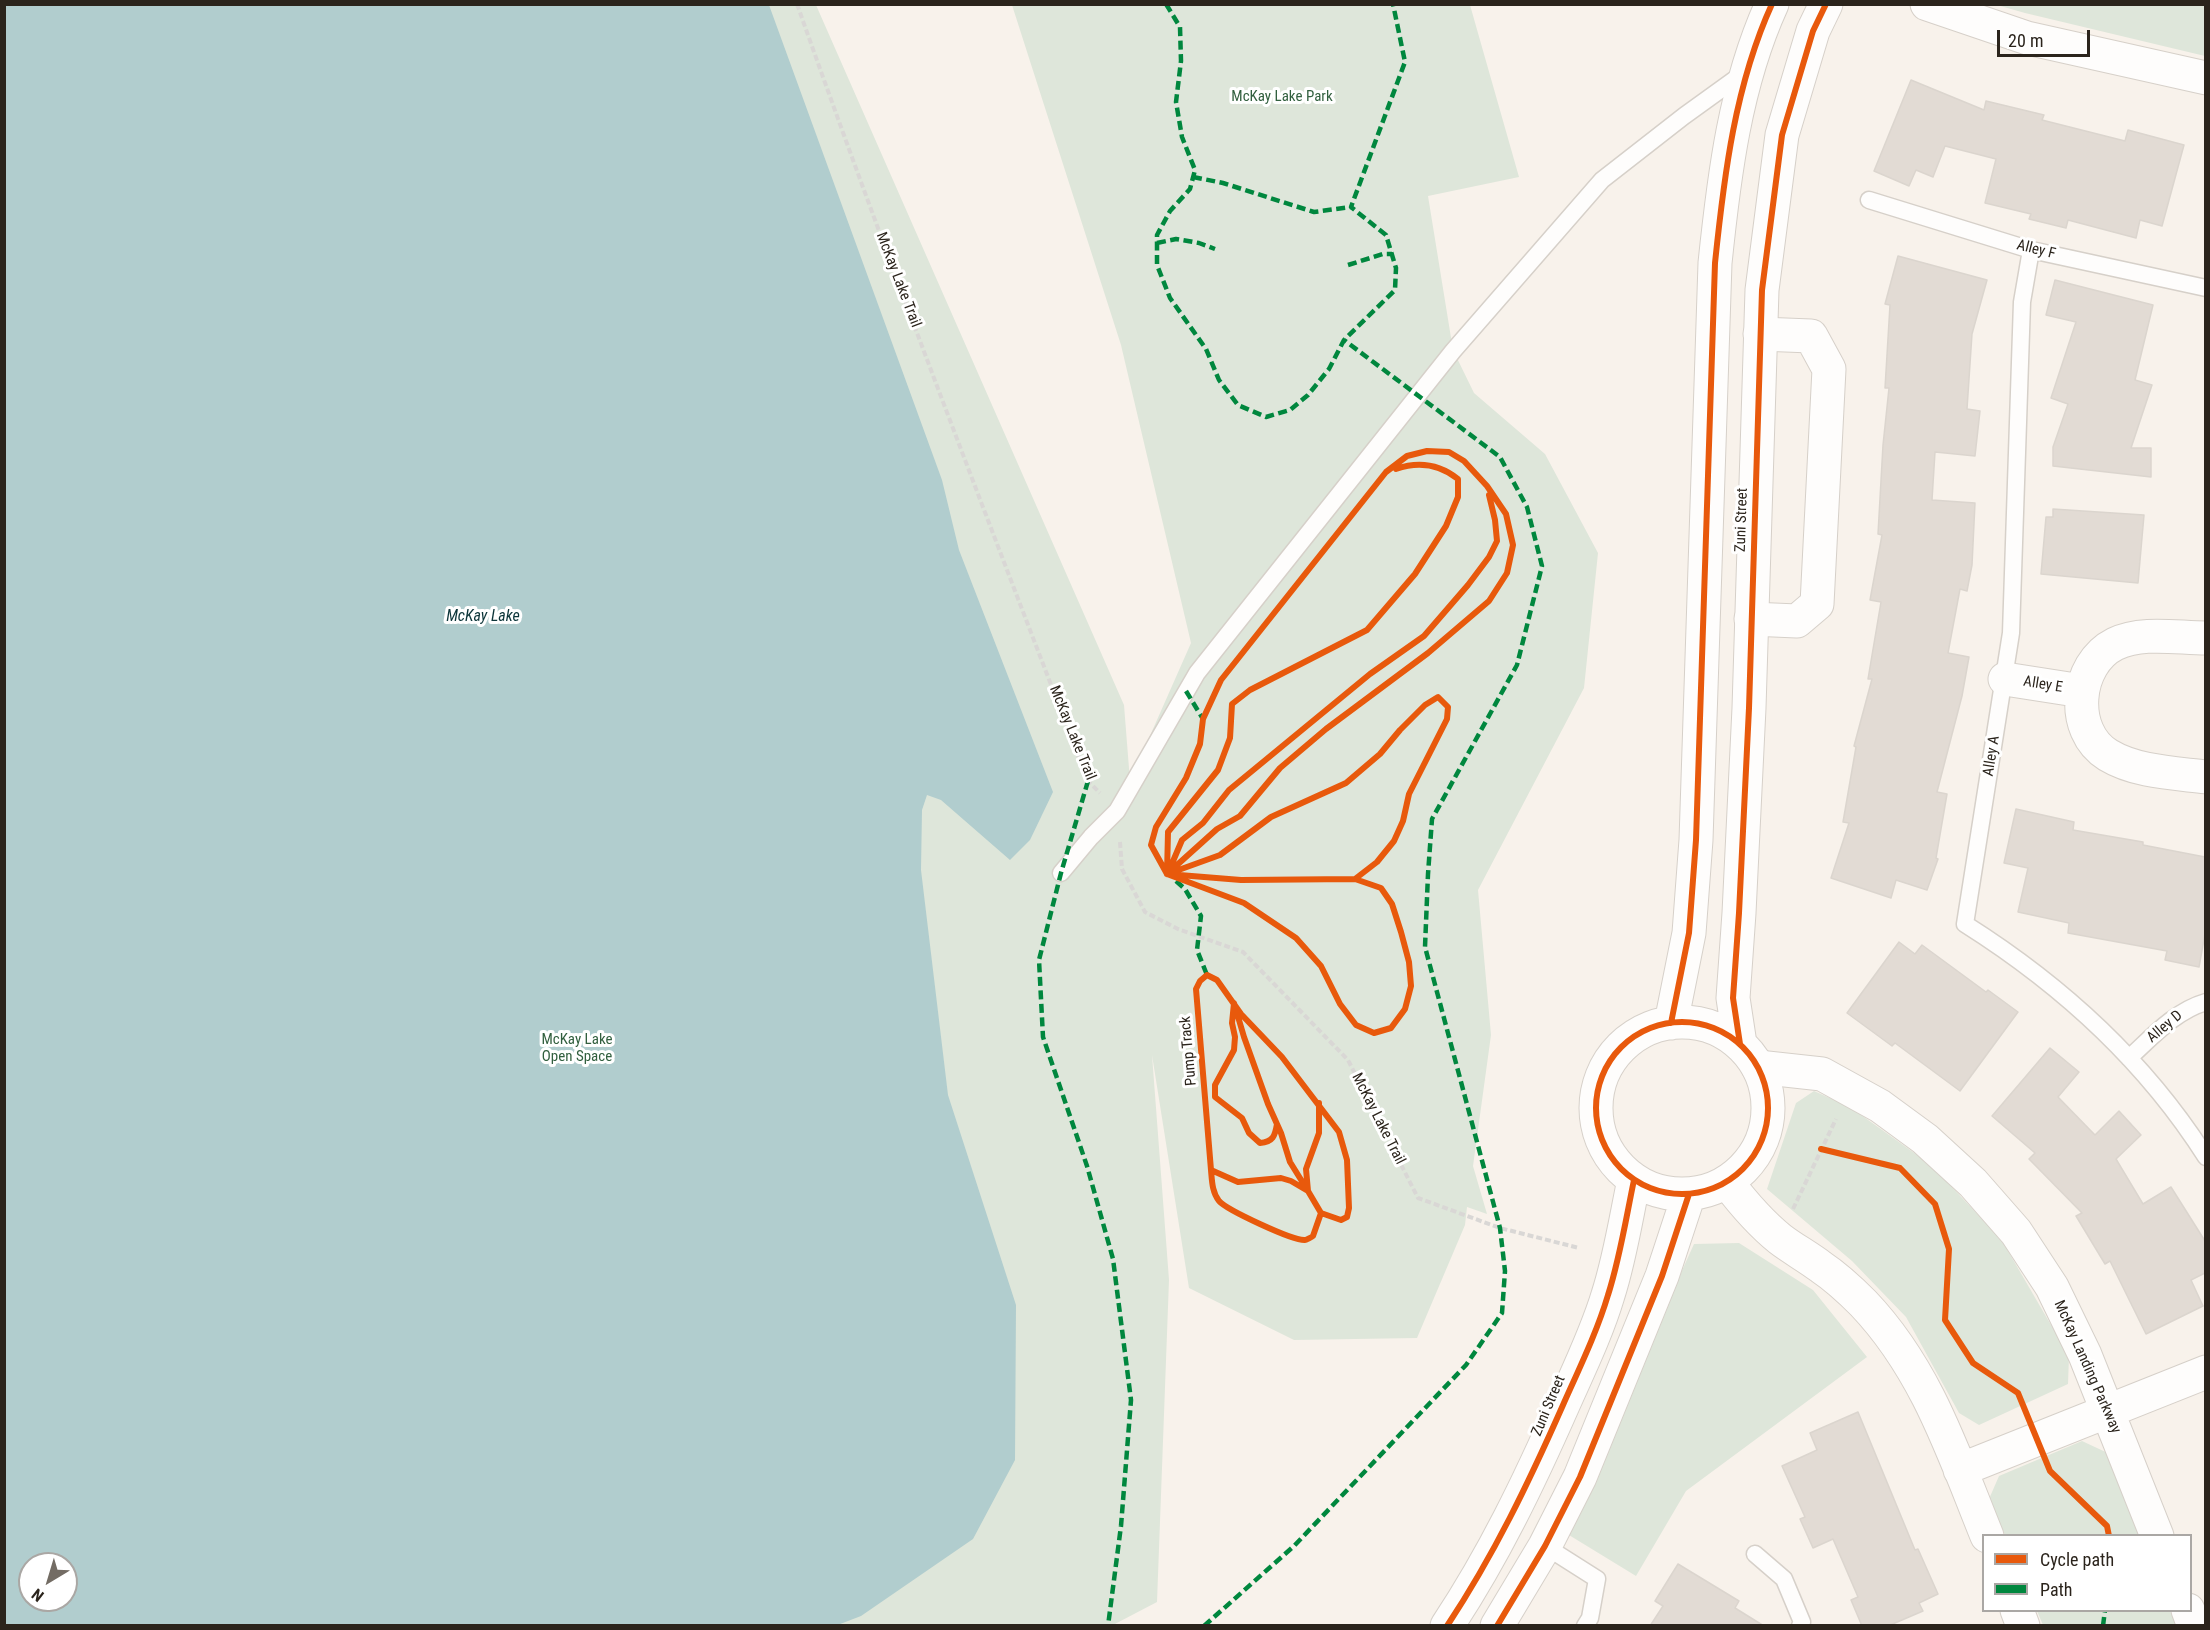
<!DOCTYPE html>
<style>
body{margin:0}
#map{position:relative;width:2210px;height:1630px;overflow:hidden;background:#f8f2eb;font-family:"Roboto Condensed",sans-serif}
canvas{display:block}
.frame{position:absolute;inset:0;border:6px solid #2b241c;pointer-events:none}
.legend{position:absolute;left:1982px;top:1534px;width:210px;height:78px;box-sizing:border-box;background:#fff;border:2px solid #aaa7a4;margin:0;padding:8px 10px;list-style:none;font-size:18px;color:#2b241c}
.legend li{display:flex;align-items:center;gap:12px;height:30px}
.legend b{width:30px;border:2px solid #aaa7a4}
.north{position:absolute;left:18px;top:1552px;width:60px;height:60px;box-sizing:border-box;background:#fff;border:2px solid #aaa7a4;border-radius:50%;rotate:218deg;font-size:16px;font-weight:700;line-height:24px;text-align:center;color:#2b241c}
.north::after{content:'';display:block;margin:auto;width:21px;height:27px;background:#736c64;clip-path:polygon(50% 0,100% 100%,50% 72%,0 100%)}
.scale{position:absolute;left:1997px;top:30px;width:93px;height:27px;box-sizing:border-box;border:3px solid #2b241c;border-top:0;padding-left:8px;font-size:18px;line-height:21px;white-space:nowrap;color:#2b241c;-webkit-text-stroke:4px #fff;paint-order:stroke}
</style>
<div id="map">
<canvas width="2210" height="1630"></canvas>
<div class="frame"></div>
<ul class="legend">
<li><b style="height:8px;background:#e8590c"></b>Cycle path</li>
<li><b style="height:8px;background:#00873e"></b>Path</li>
</ul>
<div class="north">N</div>
<div class="scale">20 m</div>
</div>
<script>
const context = document.querySelector('canvas').getContext('2d');
context.lineJoin = 'round';
function fill(path, color) { context.fillStyle = color; context.fill(path, 'evenodd'); }
function strokePath(path, color, width, dash) { context.strokeStyle = color; context.lineWidth = width; context.lineCap = dash ? 'butt' : 'round'; context.setLineDash(dash || []); context.stroke(path); }
function write(font, color, halo, rows, align = 'center') {
  context.font = font + ' "Roboto Condensed",sans-serif'; context.lineWidth = 6; context.setLineDash([]); context.textBaseline = 'middle'; context.strokeStyle = halo; context.fillStyle = color; for (const [text, x, y, turn = 0] of rows) {
    context.save(); context.translate(x, y); context.rotate((+turn || 0) * Math.PI / 180); context.textAlign = isNaN(turn) ? turn : align; if (halo) context.strokeText(text, 0, 0); context.fillText(text, 0, 0); context.restore();
  }
}
fill(new Path2D(`
 M5 5H816L1124 705 1130 781 1191 643 1121 345 1012 5H1470L1519 177 1428 196 1453 350 1474 393 1545 454 1598 553 1584 688 1478 890 1491 1035 1473 1166 1487 1214 1467 1207 1465 1225 1417 1338 1294 1340 1189 1288 1152 1055 1169 1280 1157 1602 1113 1625 5 1626ZM30 1564H66V1600H30Z
 M1997 5H2205V56L2025 13Z
 M1814 1091 1850 1107 1931 1165 2001 1239 2069 1356 2068 1384 1979 1425 1959 1413 1906 1317 1852 1261 1767 1189 1796 1103Z
 M1739 1243 1813 1290 1867 1357 1686 1491 1636 1576 1564 1532 1694 1244Z
 M2082 1441 2112 1455 2142 1535H2005L1989 1499 1999 1476Z
 M2037 1611H2170L2176 1625H2043Z`), '#dee6da');
fill(new Path2D(`
 M5 4 769 5 942 480 959 550 1053 792 1030 840 1010 860 941 800 927 795 922 810 921 870 948 1095 1016 1305 1015 1460 973 1539 861 1616 835 1626 5 1625ZM30 1564H66V1600H30Z`), '#b1cdce');
const building = new Path2D(`
 M1911 80 1984 110 1986 101 2044 115 2042 120 2125 141 2128 130 2184 145 2162 226 2140 220 2136 238 2068 220 2066 228 2029 219 2031 214 1985 203 1996 159 1945 146 1933 177 1916 170 1909 186 1874 171Z
 M1898 256 1987 280 1972 334 1967 409 1980 411 1975 456 1935 452 1932 500 1975 503 1972 565 1967 591 1960 589 1948 653 1969 657 1962 696 1937 792 1947 794 1936 858 1938 859 1927 890 1896 880 1891 898 1831 878 1849 823 1843 822 1856 747 1854 746 1872 679H1868L1881 602 1870 600 1882 535 1878 534 1883 445 1889 388H1885L1890 305 1885 304Z
 M2055 280 2153 305 2135 380 2152 385 2131 448H2151V477L2053 466V447L2068 404 2051 398 2076 322 2046 315Z
 M2053 509 2144 515 2138 583 2041 574 2046 517H2053Z
 M2016 809 2074 822 2073 830 2143 842V845L2205 857V934L2199 967 2165 960 2167 951 2068 933 2069 923 2018 912 2028 868 2004 863Z
 M1899 942 1915 954 1922 945 1986 992 1988 990 2018 1012 1960 1091 1895 1043 1892 1046 1847 1013Z
 M2050 1048 2079 1072 2058 1097 2095 1135 2119 1111 2141 1135 2116 1159 2143 1204 2171 1187 2205 1241V1273L2191 1280 2203 1306 2146 1334 2110 1261 2105 1264 2076 1216 2082 1213 2029 1159 2035 1153 1992 1116Z
 M1858 1412 1915 1550 1918 1549 1938 1594 1919 1603 1923 1611 1888 1626H1862L1851 1600 1858 1597 1833 1539 1813 1548 1800 1519 1805 1517 1782 1466 1817 1450 1810 1433Z
 M1678 1564 1739 1601 1735 1608 1764 1626H1650L1663 1606 1655 1601Z`);
fill(building, '#e2dbd4');
strokePath(building, '#dbd5ce', 1.5);
const lane = new Path2D(`
 M1869 200 2031 250 2206 288
 M2031 250 2022 302 2011 633 1965 924C2060 984 2145 1061 2206 1157
 M1061 873 1091 837 1117 811 1197 673 1453 351 1602 180 1684 116 1745 72
 M2129 1058C2152 1037 2175 1011 2206 1002
 M1545 1546 1597 1579 1590 1618 1585 1626
 M1755 1554 1784 1579 1802 1622 1800 1626`);
const street = new Path2D(`
 M1927 4 2027 38 2206 78
 M1751 619 1797 621 1817 604 1829 369 1811 336 1760 334
 M2206 638C2177 638 2142 631 2115 644 2075 664 2069 731 2108 755 2136 772 2174 773 2206 777
 M2005 679 2082 691
 M1758 1067 1822 1074 1880 1106 1925 1139 1973 1183 2016 1232 2052 1287 2085 1355 2157 1536
 M1727 1182C1743 1203 1759 1222 1780 1239 1793 1249 1808 1257 1821 1267 1836 1277 1851 1291 1863 1303 1926 1369 1953 1452 1987 1536
 M1960 1470 2206 1372
 M2017 1610 2023 1626
 M2188 1610 2194 1626`);
const secondary = new Path2D(`
 M1596 1108a86 86 0 1 1 172 0a86 86 0 1 1-172 0Z
 M1671 1023 1689 933 1696 840 1715 263C1724 176 1735 85 1772 4
 M1740 1044 1733 998 1739 913 1749 708 1762 290 1782 135 1813 31 1826 4
 M1447 1626C1494 1555 1529 1482 1563 1405 1579 1369 1597 1332 1608 1295 1620 1258 1626 1218 1634 1180
 M1497 1626 1545 1546 1580 1477 1662 1276 1689 1194`);
strokePath(lane, '#d6d0c9', 19);
strokePath(street, '#d6d0c9', 35);
strokePath(secondary, '#d6d0c9', 35);
strokePath(new Path2D(`
 M797 4C889 265 989 523 1088 781L1100 793
 M1120 842 1122 869 1145 912 1178 929 1243 952 1348 1060 1418 1198 1500 1228 1579 1248
 M1793 1209 1836 1119`), '#d9d7d5', 4, [6, 3]);
strokePath(lane, '#fefdfc', 16);
strokePath(street, '#fefdfc', 33);
strokePath(secondary, '#fefdfc', 33);
strokePath(new Path2D(`
 M1166 4 1180 27 1181 61 1176 102 1182 137 1195 170 1190 189 1170 211 1157 235V265L1170 298 1206 349 1219 380 1238 405 1266 417 1290 410 1308 395 1329 369 1344 340 1395 290 1396 268 1386 235 1351 207 1405 62 1393 4
 M1193 177 1223 183 1314 212 1351 207
 M1157 243 1176 239 1199 243 1215 249
 M1348 265 1383 254H1392
 M1186 691 1203 719
 M1088 781 1061 873 1039 960 1043 1037 1087 1166 1113 1259 1131 1400 1121 1526 1108 1626
 M1176 881 1185 889 1201 916 1197 950 1207 975
 M1204 1626 1294 1546 1466 1365 1502 1313 1505 1271 1500 1228 1425 947 1428 874 1432 819 1517 665 1542 566 1527 507 1500 457 1344 340
 M2103 1626 2105 1610`), '#00873e', 4.5, [9, 4.5]);
strokePath(new Path2D(`
 M1171 866 1182 840 1203 823 1229 790 1370 674 1424 636 1468 585 1489 557 1497 541 1495 520 1489 495
 M1173 872 1220 855 1271 817 1346 783 1380 754 1400 730 1425 705 1438 697 1448 707 1447 719 1409 794 1403 821 1394 841 1377 862 1355 879
 M1167 874 1217 829 1240 816 1280 768 1326 729 1428 653 1489 601 1507 573 1513 545 1506 514 1487 486 1464 461 1449 452 1427 451 1407 456 1386 472 1221 680 1203 719 1200 744 1186 778 1156 827 1151 845 1167 874 1244 903 1296 938 1321 966 1340 1004 1356 1025 1374 1033 1391 1028 1405 1009 1411 986 1409 962 1401 932 1392 904 1381 888 1355 879 1241 880 1167 874
 M1167 874 1168 832 1218 770 1230 738 1232 704 1250 690 1367 630 1415 574 1446 526 1458 497V479C1439 464 1419 461 1396 469
 M1596 1108a86 86 0 1 1 172 0a86 86 0 1 1-172 0Z
 M1671 1023 1689 933 1696 840 1715 263C1724 176 1735 85 1772 4
 M1740 1044 1733 998 1739 913 1749 708 1762 290 1782 135 1813 31 1826 4
 M1277 1124C1275 1136 1273 1142 1260 1143L1249 1133 1242 1118 1215 1097V1085L1234 1050 1235 1037 1232 1023 1234 1003 1244 1037 1268 1104 1281 1133 1290 1162 1308 1191 1306 1169 1319 1133V1103
 M1821 1149 1900 1168 1935 1204 1949 1249 1945 1320 1973 1363 2018 1393 2050 1471 2107 1526 2109 1536
 M1211 1170C1212 1181 1212 1192 1219 1201 1227 1210 1293 1241 1305 1240 1306 1240 1312 1237 1313 1236L1321 1213 1308 1191 1291 1181 1281 1178 1238 1182 1211 1170 1196 989 1200 981 1207 975 1217 980 1241 1014 1282 1057 1339 1132 1347 1160 1349 1208 1347 1217 1341 1220 1321 1213
 M1447 1626C1494 1555 1529 1482 1563 1405 1579 1369 1597 1332 1608 1295 1620 1258 1626 1218 1634 1180
 M1497 1626 1545 1546 1580 1477 1662 1276 1689 1194`), '#e8590c', 6);
write('15px', '#315f3e', '#fff', [
 ["McKay Lake Park",1282,97],
 ["McKay Lake",577,1040],
 ["Open Space",577,1057]
]);
write('15px', '#2b241c', '#fff', [
 ["Alley F",2036,250,14],
 ["McKay Lake Trail",898,280,69],
 ["Zuni Street",1742,520,-88],
 ["Alley E",2043,685,9],
 ["McKay Lake Trail",1072,733,68],
 ["Alley A",1992,756,-81],
 ["Alley D",2165,1027,-40],
 ["Pump Track",1189,1051,-95],
 ["McKay Lake Trail",1378,1119,63],
 ["McKay Landing Parkway",2087,1367,66],
 ["Zuni Street",1549,1406,-67]
]);
write('italic 16px', '#0c3539', '#fff', [
 ["McKay Lake",483,617]
]);
</script>
